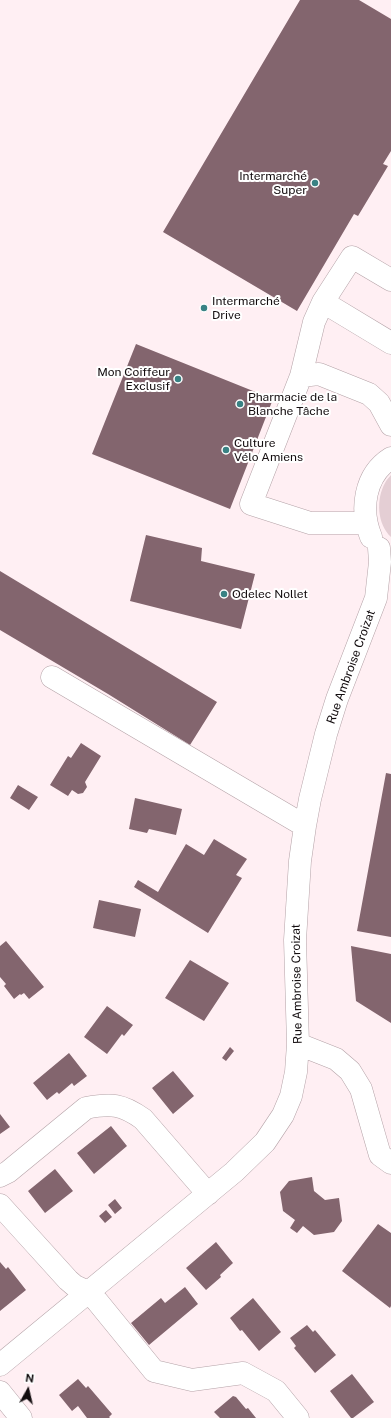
<!DOCTYPE html>
<meta charset="utf-8">
<style>
body{margin:0}
#map{position:relative;width:391px;height:1418px;overflow:hidden;background:#ffeff3;font-family:"Public Sans",sans-serif}
canvas{display:block}
.north{position:absolute;left:8px;top:1370px;width:40px;height:40px;-webkit-text-stroke:3px #fff;paint-order:stroke;rotate:8deg;font-size:11px;font-weight:700;line-height:16px;text-align:center;color:#130d0f}
.north::after{content:'';display:block;margin:auto;width:14px;height:18px;background:#130d0f;clip-path:polygon(50% 0,100% 100%,50% 72%,0 100%)}
</style>
<div id="map">
<canvas width="391" height="1418"></canvas>
<div class="north">N</div>
</div>
<script>
const context = document.querySelector('canvas').getContext('2d');
context.lineJoin = 'round';
function fill(path, color) { context.fillStyle = color; context.fill(path, 'evenodd'); }
function strokePath(path, color, width, dash) { context.strokeStyle = color; context.lineWidth = width; context.lineCap = dash ? 'butt' : 'round'; context.setLineDash(dash || []); context.stroke(path); }
function write(font, color, halo, rows, align = 'center') {
  context.font = font + ' "Public Sans",sans-serif'; context.lineWidth = 4; context.setLineDash([]); context.textBaseline = 'middle'; context.strokeStyle = halo; context.fillStyle = color; for (const [text, x, y, turn = 0] of rows) {
    context.save(); context.translate(x, y); context.rotate((+turn || 0) * Math.PI / 180); context.textAlign = isNaN(turn) ? turn : align; if (halo) context.strokeText(text, 0, 0); context.fillText(text, 0, 0); context.restore();
  }
}
fill(new Path2D(`
 M391 475V537C377 524 376 499 385 483 386 480 389 478 391 475Z`), '#e4ced4');
fill(new Path2D(`
 M300 0H359L391 19V151L383 164 388 166 358 216 354 214 297 311 163 232Z
 M136 344 273 399 230 509 92 454Z
 M146 535 202 548 201 561 255 574 241 629 130 601Z
 M0 571 217 702 190 745 108 694 0 630Z
 M81 743 101 756 85 782 87 787 83 793 78 794 72 790 68 796 50 785 68 756 71 758Z
 M386 773 391 774V937L357 931Z
 M18 785 38 797 29 810 10 798Z
 M135 798 182 809 176 835 149 829 147 833 129 829Z
 M214 839 247 859 236 875 242 878 208 933 134 887 138 880 158 892 186 844 204 855Z
 M99 900 141 909 135 937 93 928Z
 M6 941 44 987 29 999 24 993 21 995 20 994 14 999 4 986 6 984 0 977V946Z
 M351 946 391 954V1023L356 1001Z
 M190 960 229 983 204 1021 165 998Z
 M107 1006 133 1025 124 1036 122 1034 107 1054 84 1037Z
 M230 1047 234 1051 226 1061 222 1058Z
 M69 1053 87 1076 74 1086 72 1083 59 1094 57 1092 47 1100 33 1083Z
 M173 1071 194 1096 173 1114 152 1088Z
 M0 1114 10 1127 0 1134Z
 M111 1126 127 1146 94 1174 77 1153Z
 M55 1169 73 1191 45 1213 28 1191Z
 M312 1177 314 1191 325 1200 339 1198 342 1221 334 1232 314 1235 303 1226 297 1233 290 1228 295 1220 283 1211 280 1192 289 1181Z
 M115 1199 122 1208 115 1214 108 1205Z
 M106 1210 112 1217 105 1223 99 1216Z
 M378 1224 391 1233V1306L390 1308 342 1271Z
 M216 1242 233 1263 220 1275 221 1277 206 1290 186 1268Z
 M0 1262 6 1269 8 1267 26 1290 0 1311Z
 M185 1287 198 1304 149 1345 131 1323 161 1298 165 1303Z
 M253 1298 281 1332 259 1351 242 1330 240 1331 230 1318Z
 M307 1325 313 1332 315 1330 336 1355 315 1373 294 1348 296 1346 290 1338Z
 M352 1374 374 1402 353 1418H351L330 1391Z
 M78 1379 86 1388 88 1386 112 1414 109 1417 110 1418H87L78 1406 72 1411 59 1395Z
 M233 1396 236 1397 246 1409 248 1408 256 1418H220L214 1412Z`), '#83656e');
const minor = new Path2D(`
 M323 302 391 343
 M301 376 319 374 369 394 379 403 391 425
 M366 523H310L251 504 301 376 314 322 323 302 352 257 391 280
 M371 537C360 510 364 475 391 458
 M52 677 305 826
 M298 1044 336 1059 350 1071 361 1089 380 1155 391 1163
 M0 1176 8 1172 86 1108C111 1103 122 1104 143 1119L208 1194
 M0 1205 68 1280 75 1286 88 1292 97 1301 154 1371 192 1380 243 1373 276 1391 298 1418
 M0 1365 234 1172 265 1142 283 1115 291 1096 296 1072 298 1044 295 940 300 861 305 826 310 799 326 734 337 699 376 598 380 562 379 548
 M0 1392 21 1418`);
strokePath(minor, '#b4a2a7', 23);
strokePath(minor, '#fff', 22);
for (const [x, y, r, color] of [
 [315,183,4,"#398284"],
 [204,308,4,"#398284"],
 [178,379,4,"#398284"],
 [240,404,4,"#398284"],
 [226,450,4,"#398284"],
 [224,594,4,"#398284"]
]) { const dot = new Path2D(); dot.arc(x, y, r, 0, 2 * Math.PI); context.fillStyle = color; context.fill(dot); strokePath(dot, '#fff', 1.5); }
write('12px', '#130d0f', '#fff', [
 ["Intermarché",307,176,"right"],
 ["Super",307,190,"right"],
 ["Intermarché",212,301],
 ["Drive",212,315],
 ["Mon Coiffeur",170,372,"right"],
 ["Exclusif",170,386,"right"],
 ["Pharmacie de la",248,397],
 ["Blanche Tâche",248,411],
 ["Culture",234,443],
 ["Vélo Amiens",234,457],
 ["Odelec Nollet",232,594]
], 'left');
write('12px', '#130d0f', '#fff', [
 ["Rue Ambroise Croizat",351,667,-70],
 ["Rue Ambroise Croizat",297,984,-91]
]);
</script>
